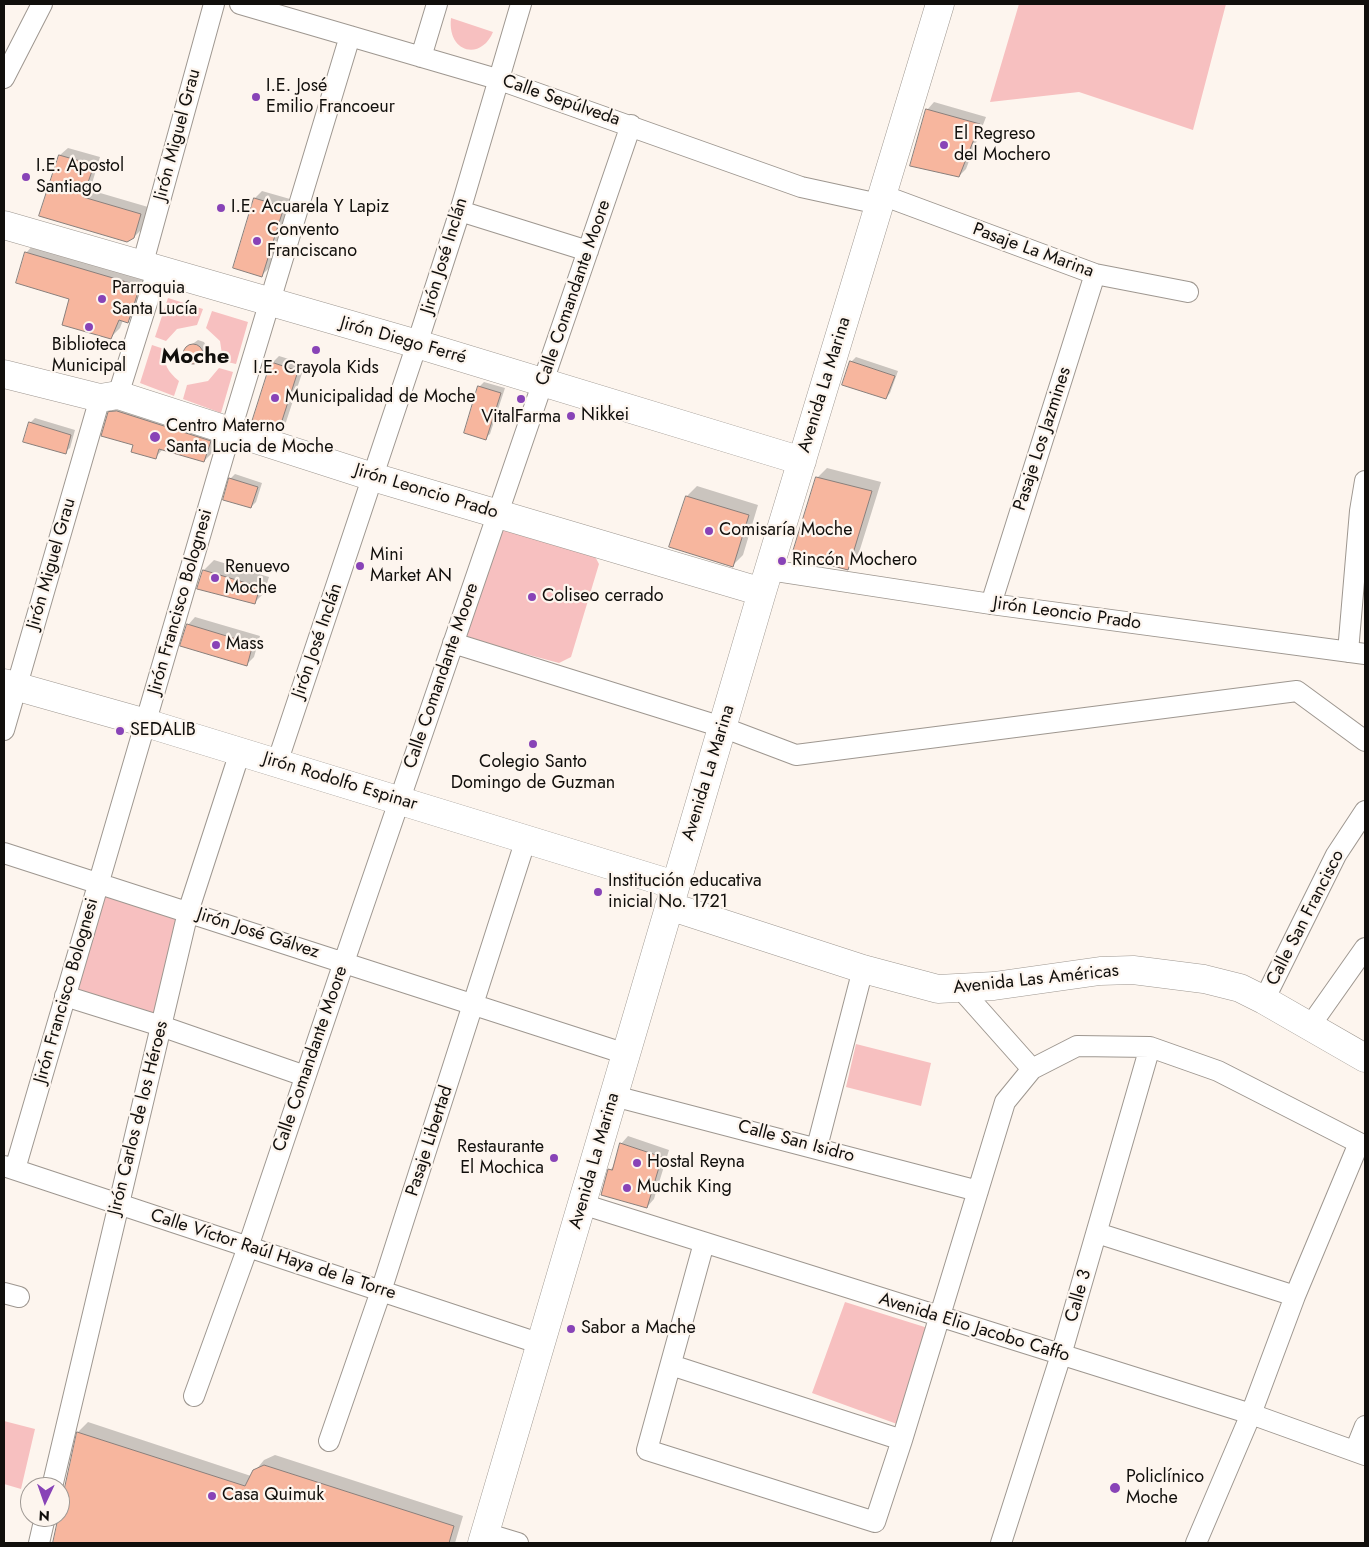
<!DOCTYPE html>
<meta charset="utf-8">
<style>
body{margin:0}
#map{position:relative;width:1369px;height:1547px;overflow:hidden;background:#fdf5ee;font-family:Jost,sans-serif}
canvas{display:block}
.frame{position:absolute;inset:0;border:5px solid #110f0c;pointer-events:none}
.north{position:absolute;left:20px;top:1477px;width:50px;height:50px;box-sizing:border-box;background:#fdf5ee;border:1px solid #9f9994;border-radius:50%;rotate:183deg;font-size:14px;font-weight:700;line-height:20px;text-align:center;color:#110f0c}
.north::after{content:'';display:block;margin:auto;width:18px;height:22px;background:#8843b7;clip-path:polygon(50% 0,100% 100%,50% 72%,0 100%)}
</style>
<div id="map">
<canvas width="1369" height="1547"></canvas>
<div class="frame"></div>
<div class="north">N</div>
</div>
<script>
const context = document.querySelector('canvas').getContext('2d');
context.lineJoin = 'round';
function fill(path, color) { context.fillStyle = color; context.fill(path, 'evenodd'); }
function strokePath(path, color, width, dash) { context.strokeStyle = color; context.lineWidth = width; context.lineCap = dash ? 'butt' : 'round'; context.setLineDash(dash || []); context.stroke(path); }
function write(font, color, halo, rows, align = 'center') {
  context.font = font + ' Jost,sans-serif'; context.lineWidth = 4.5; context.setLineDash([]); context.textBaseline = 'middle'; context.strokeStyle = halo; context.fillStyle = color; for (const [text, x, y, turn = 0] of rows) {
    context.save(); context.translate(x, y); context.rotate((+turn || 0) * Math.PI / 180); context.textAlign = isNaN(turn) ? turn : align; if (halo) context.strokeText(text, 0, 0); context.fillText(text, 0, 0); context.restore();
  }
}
fill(new Path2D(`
 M1019 4H1226L1193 130 1079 92 990 102Z
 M451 18 493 32C481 61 447 53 451 18Z
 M168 298 203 309 197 325 177 329 166 341 155 337Z
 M212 311 248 322 236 364 223 361 220 341 206 328Z
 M152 345 164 349C163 364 168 372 179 381L174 396 140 383Z
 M219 368 233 372 221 413 183 399 187 385 208 381Z
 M507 527 591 549 599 564 571 657 559 663 466 638 496 535Z
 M100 889 184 916 159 1022 70 993Z
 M856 1044 931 1063 921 1106 846 1087Z
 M845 1302 931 1329 897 1424 812 1393Z
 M4 1421 35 1429 21 1489 4 1484Z`), '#f7c0c0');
fill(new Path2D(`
 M934 102 986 117 966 169 959 176 927 110Z
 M68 148 100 157 90 190 148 207 141 230 134 237 40 215 60 155Z
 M262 191 290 199 269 268 262 275 235 267 255 198Z
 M35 243 148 277 137 312 128 321 123 320 120 328 111 337 26 253Z
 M198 340 204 342 207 348 205 354 194 363 186 361 184 354 187 348Z
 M279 356 305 364 286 422 279 429 272 363Z
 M856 357 898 371 890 393 886 398 851 362Z
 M484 382 505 388 490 434 485 438 479 387Z
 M117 406 217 434 211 454 204 461 163 449 155 458 135 444 109 413Z
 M35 418 75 430 70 448 65 452 30 423Z
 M827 468 881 482 857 559 847 569 817 478Z
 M235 474 262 483 256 502 251 507 230 479Z
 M697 486 758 505 743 555 733 565 687 496Z
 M214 560 269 577 264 593 254 603 204 570Z
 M195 617 260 636 254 657 247 664 188 625Z
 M628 1136 669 1150 654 1199 647 1207 610 1170 615 1165 621 1144Z
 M88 1422 251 1476 264 1460 275 1455 463 1516 455 1543H54L78 1432Z`), '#0003');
const building = new Path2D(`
 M926 109 980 124 959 177 910 166Z
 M59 155 94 165 83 197 141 214 134 238 127 242 39 216Z
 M254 198 284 207 262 277 233 268Z
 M25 252 140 286 128 323 119 320 111 339 62 325 69 299 16 283Z
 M183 354a10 10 0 1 1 20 0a10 10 0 1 1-20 0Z
 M850 361 895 376 886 399 842 385Z
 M271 362 298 371 279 430 252 422Z
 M478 386 501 393 486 440 464 433Z
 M117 411 211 441 204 462 159 449 156 459 131 452 133 445 101 436 108 412Z
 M29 422 71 435 66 454 23 442Z
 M816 477 872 491 848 570 792 555Z
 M229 478 258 487 251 508 223 500Z
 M686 496 749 515 733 567 669 547Z
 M203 570 260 587 255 604 197 589Z
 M187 624 253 644 247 666 180 646Z
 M620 1143 662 1157 647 1208 601 1195 608 1169 612 1170Z
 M77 1432 245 1486 253 1470 264 1465 454 1526 449 1543H53Z`);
fill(building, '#f7b69e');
strokePath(building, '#897f7b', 1);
const street = new Path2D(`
 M240 4 497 79 801 187 879 204
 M421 57 437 4
 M4 78 42 4
 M882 195 1095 274 1188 292
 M460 211 588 251
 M142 266 214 4
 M118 395 157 271
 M769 570 991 604 1365 654
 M991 604 1095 274
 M453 643 722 727 796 755 1297 691 1365 741
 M1348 652 1360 511 1365 481
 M4 730 100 398
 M277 763 417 344 460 211 521 4
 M4 853 626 1054
 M960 988 1032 1069
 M65 996 161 1026 305 1076
 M1264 1000 1336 855 1365 811
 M1310 1026 1365 948
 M614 1096 978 1191
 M817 1147 863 969
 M4 1166 541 1344
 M15 1169 231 430 350 36
 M582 1204 1251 1414 1365 1455
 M1097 1233 1295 1296
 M704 1243 647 1450 875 1522 902 1440 1005 1102 1032 1069 1077 1046 1150 1047 1218 1071 1365 1146
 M4 1293 19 1297
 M671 1365 902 1440
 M194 1396 248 1247 344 962 631 125
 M329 1441 381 1291 526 839
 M1355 1451 1365 1426
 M52 1487 188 912 240 752
 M485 1533 518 1543
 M39 1543 45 1517
 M1001 1543 1061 1355 1150 1047
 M1196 1543 1251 1414 1295 1296 1359 1143`);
const secondary = new Path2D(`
 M4 225 417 344 802 461
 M4 374 100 398 118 395 373 477 762 592
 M4 683 146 723 675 885
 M669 906 863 969 938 989 994 986 1100 971 1133 970 1204 979 1240 988 1264 1000 1365 1058
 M482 1543 762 592 940 4`);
strokePath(street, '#9e9790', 22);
strokePath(secondary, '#9e9790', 29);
strokePath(street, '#fff', 20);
strokePath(secondary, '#fff', 28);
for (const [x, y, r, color] of [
 [256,97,5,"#8843b7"],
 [944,145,5,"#8843b7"],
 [26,177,5,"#8843b7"],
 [221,208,5,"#8843b7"],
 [257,241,5,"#8843b7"],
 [102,299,5,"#8843b7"],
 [89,327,5,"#8843b7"],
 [316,350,5,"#8843b7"],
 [275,398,5,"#8843b7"],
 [521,399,5,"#8843b7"],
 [571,416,5,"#8843b7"],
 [155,437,6,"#8843b7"],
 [709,531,5,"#8843b7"],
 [782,561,5,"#8843b7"],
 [360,566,5,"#8843b7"],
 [215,578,5,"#8843b7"],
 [532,597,5,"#8843b7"],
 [216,645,5,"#8843b7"],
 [120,731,5,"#8843b7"],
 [533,744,5,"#8843b7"],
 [598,892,5,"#8843b7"],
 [554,1158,5,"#8843b7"],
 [637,1163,5,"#8843b7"],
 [627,1188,5,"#8843b7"],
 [571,1329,5,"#8843b7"],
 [1115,1488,6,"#8843b7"],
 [212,1496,5,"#8843b7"]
]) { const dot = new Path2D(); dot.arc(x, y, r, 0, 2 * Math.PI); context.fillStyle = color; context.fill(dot); strokePath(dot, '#fdf5ee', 2); }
write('18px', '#110f0c', '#fdf5ee', [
 ["I.E. José",266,87],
 ["Emilio Francoeur",266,108],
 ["El Regreso",954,135],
 ["del Mochero",954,156],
 ["I.E. Apostol",36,167],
 ["Santiago",36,188],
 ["I.E. Acuarela Y Lapiz",231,208],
 ["Convento",267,231],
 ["Franciscano",267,252],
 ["Parroquia",112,289],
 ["Santa Lucía",112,310],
 ["Biblioteca",89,346,"center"],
 ["Municipal",89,367,"center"],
 ["I.E. Crayola Kids",316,369,"center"],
 ["Municipalidad de Moche",285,398],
 ["Nikkei",581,416],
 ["VitalFarma",521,418,"center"],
 ["Centro Materno",166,427],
 ["Santa Lucia de Moche",166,448],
 ["Comisaría Moche",719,531],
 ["Mini",370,556],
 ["Market AN",370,577],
 ["Rincón Mochero",792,561],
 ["Renuevo",225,568],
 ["Moche",225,589],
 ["Coliseo cerrado",542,597],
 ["Mass",226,645],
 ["SEDALIB",130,731],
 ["Colegio Santo",533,763,"center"],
 ["Domingo de Guzman",533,784,"center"],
 ["Institución educativa",608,882],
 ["inicial No. 1721",608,903],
 ["Restaurante",544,1148,"right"],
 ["El Mochica",544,1169,"right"],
 ["Hostal Reyna",647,1163],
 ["Muchik King",637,1188],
 ["Sabor a Mache",581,1329],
 ["Policlínico",1126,1478],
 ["Moche",1126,1499],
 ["Casa Quimuk",222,1496]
], 'left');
write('18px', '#110f0c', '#fdf5ee', [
 ["Calle Sepúlveda",561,101,19],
 ["Jirón Miguel Grau",178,135,-75],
 ["Pasaje La Marina",1033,251,20],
 ["Jirón José Inclán",445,256,-73],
 ["Calle Comandante Moore",574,293,-71],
 ["Jirón Diego Ferré",403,341,16],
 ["Avenida La Marina",825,385,-73],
 ["Pasaje Los Jazmines",1043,439,-72],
 ["Jirón Leoncio Prado",426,492,17],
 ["Jirón Miguel Grau",52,564,-74],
 ["Jirón Francisco Bolognesi",181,602,-74],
 ["Jirón Leoncio Prado",1067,614,8],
 ["Jirón José Inclán",318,641,-71],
 ["Calle Comandante Moore",442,676,-71],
 ["Avenida La Marina",709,773,-73],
 ["Jirón Rodolfo Espinar",340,782,17],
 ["Calle San Francisco",1306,918,-63],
 ["Jirón José Gálvez",258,934,18],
 ["Avenida Las Américas",1036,980,-6],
 ["Jirón Francisco Bolognesi",67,991,-74],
 ["Calle Comandante Moore",311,1059,-71],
 ["Jirón Carlos de los Héroes",139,1118,-76],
 ["Pasaje Libertad",430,1141,-72],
 ["Calle San Isidro",796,1142,15],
 ["Avenida La Marina",595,1161,-74],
 ["Calle Víctor Raúl Haya de la Torre",273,1255,18],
 ["Calle 3",1079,1296,-74],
 ["Avenida Elio Jacobo Caffo",974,1328,17]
]);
write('bold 22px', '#110f0c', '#fdf5ee', [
 ["Moche",195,358]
]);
</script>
